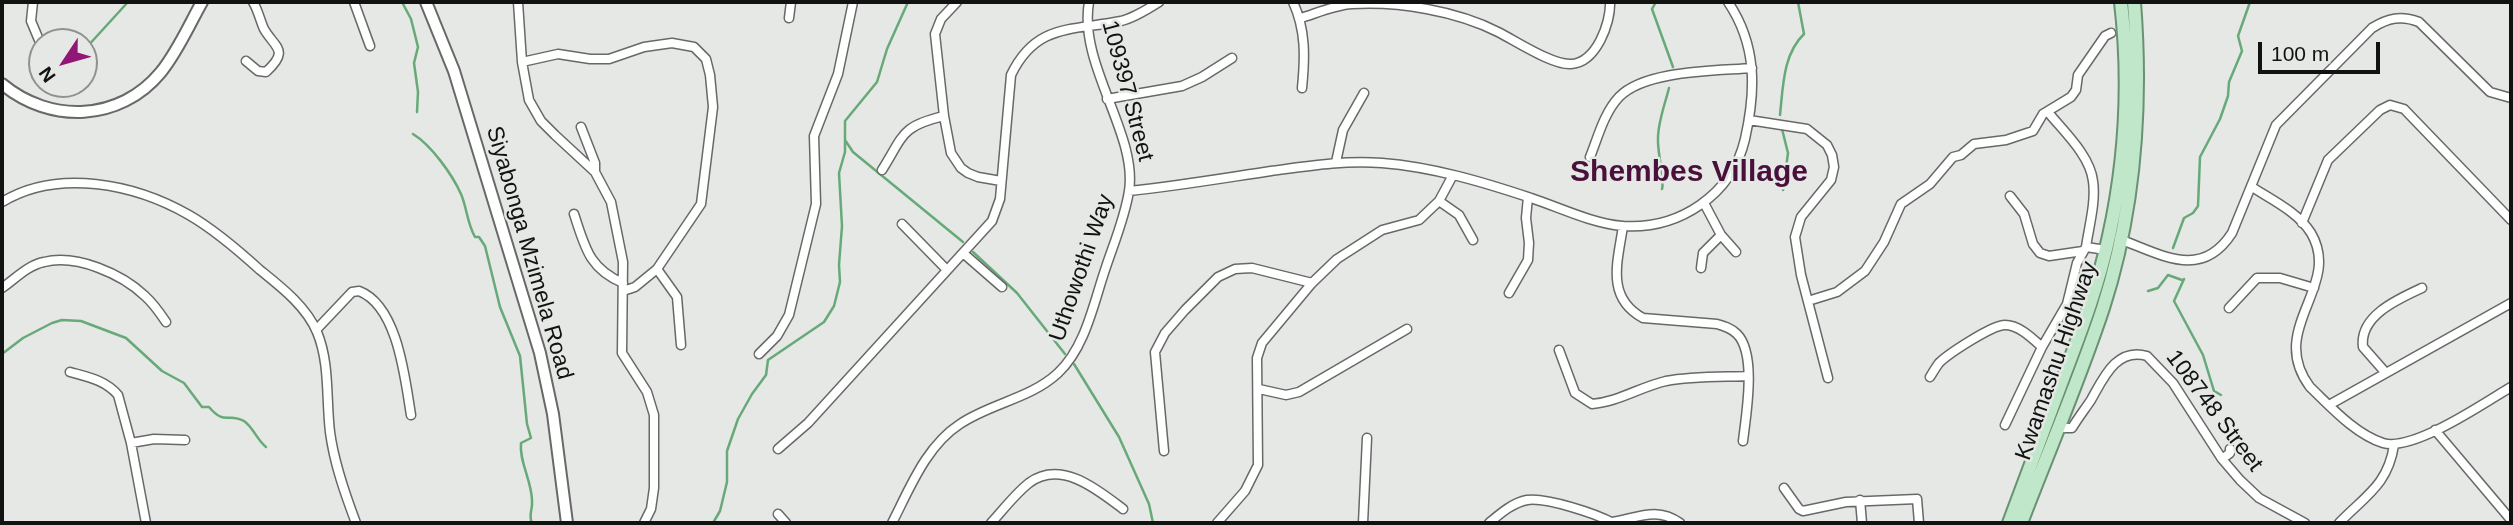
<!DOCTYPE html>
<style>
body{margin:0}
#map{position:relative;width:2513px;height:525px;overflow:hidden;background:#e5e8e5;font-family:Arial,sans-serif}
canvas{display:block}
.frame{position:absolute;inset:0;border:4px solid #111211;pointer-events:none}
.north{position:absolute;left:28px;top:28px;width:70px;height:70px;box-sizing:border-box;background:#e5e8e5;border:2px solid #909290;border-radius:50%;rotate:234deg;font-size:19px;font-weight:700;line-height:28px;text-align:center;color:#111211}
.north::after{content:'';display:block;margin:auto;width:24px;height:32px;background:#901775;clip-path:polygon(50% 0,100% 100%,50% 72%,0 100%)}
.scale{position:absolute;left:2258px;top:42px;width:122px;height:32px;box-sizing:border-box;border:4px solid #111211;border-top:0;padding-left:9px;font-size:21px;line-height:24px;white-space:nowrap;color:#111211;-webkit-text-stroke:5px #e5e8e5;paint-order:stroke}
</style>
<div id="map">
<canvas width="2513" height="525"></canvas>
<div class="frame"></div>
<div class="north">N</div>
<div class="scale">100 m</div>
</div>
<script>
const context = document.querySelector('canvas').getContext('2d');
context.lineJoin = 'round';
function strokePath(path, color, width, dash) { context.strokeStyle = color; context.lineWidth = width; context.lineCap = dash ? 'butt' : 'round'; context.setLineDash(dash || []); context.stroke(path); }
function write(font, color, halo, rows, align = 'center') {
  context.font = font + ' Arial,sans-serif'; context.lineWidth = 5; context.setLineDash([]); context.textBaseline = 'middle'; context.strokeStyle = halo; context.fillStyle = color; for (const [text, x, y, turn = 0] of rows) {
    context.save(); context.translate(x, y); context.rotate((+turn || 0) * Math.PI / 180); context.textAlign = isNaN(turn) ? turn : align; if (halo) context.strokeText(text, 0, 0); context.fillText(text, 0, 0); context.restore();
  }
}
strokePath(new Path2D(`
 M402 2 411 19 418 47 414 63 418 92 417 112
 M1656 2 1652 9 1673 67
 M86 48 128 2
 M1780 115C1783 87 1783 54 1804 34L1798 2
 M1782 129 1788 153 1783 190
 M413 134C431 145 452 174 461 194 467 208 467 223 475 237H479L485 246 500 307 520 356 527 424 531 438 521 443C519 462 532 481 532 501 533 509 528 515 532 523
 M845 140 853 152 963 242
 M1662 189C1665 178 1657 153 1658 138 1658 122 1665 104 1669 88
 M2173 248 2184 218 2193 213 2198 206 2200 157 2220 119 2228 96 2229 82 2242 51 2238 36 2250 2
 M973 252 1017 293 1065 354
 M2184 279 2174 301 2203 355 2214 391 2221 395
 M2148 291 2158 288 2168 275 2182 280
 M2 354 23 338 52 323 62 320 81 321 126 338 162 371 184 383 202 407H209C225 426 228 412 244 421 253 427 257 440 266 447
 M1074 364 1119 437 1149 504 1153 523
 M713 523 720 511 727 482V451L738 419 752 394 766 375 768 360 824 322 834 306 840 282 839 265 842 226 839 173 845 152V121L877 82 887 49 908 2`), '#67a978', 2.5);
const minor = new Path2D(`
 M33 2 31 21 39 40
 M354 2 370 46
 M518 2 522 62 529 100 541 121 555 135 595 172 611 202 623 262 622 353 647 392 654 415V488L651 509 644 523
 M957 2 941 19 935 34 944 116 951 153 961 168 968 173 978 177 1001 181
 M1293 2C1306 30 1305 58 1302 88
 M789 18 791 2
 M1301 18C1317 13 1335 5 1352 4 1398 1 1457 11 1498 32 1516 41 1552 65 1571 64 1596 63 1611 23 1610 2
 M246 61 258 71 266 72C290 50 275 48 264 29 260 20 258 10 253 2
 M522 62 558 54 590 59H609L644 47 672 43 694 47 706 59 710 75 713 107 701 204 657 269 635 287 623 291
 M1107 99 1182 86 1202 77 1232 58
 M2048 112C2063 131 2090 155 2093 181 2096 202 2089 226 2086 247
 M1749 120 1807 129 1827 145 1832 155 1834 167 1831 180 1801 217 1795 237 1801 275 1828 378
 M581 127 595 163V172
 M1590 157C1598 137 1604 113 1619 97 1645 70 1716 71 1752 68
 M1336 162 1343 130 1364 93
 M882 170C904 135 901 126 944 116
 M2252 187C2272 200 2298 212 2311 233 2343 287 2266 328 2310 387 2331 407 2355 434 2383 443 2413 452 2484 403 2511 387
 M1129 191C1177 186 1224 178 1271 171 1308 166 1344 160 1382 163 1433 167 1483 182 1531 198 1561 208 1591 223 1622 226 1679 230 1732 195 1745 139 1756 90 1757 45 1728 2
 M2010 196 2024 214 2033 244 2040 253 2049 256 2083 251
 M1439 201 1459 215 1473 240
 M2 202C58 168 135 184 189 215 215 230 238 250 260 270 281 287 306 306 317 332 330 363 326 399 330 432 334 463 345 494 356 523
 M1704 203 1721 235 1736 252
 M574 214C585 247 589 269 623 283
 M2302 223 2328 160 2380 110 2390 105 2404 109 2511 220
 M902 224 947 270
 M1623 226C1618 261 1605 297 1643 318L1717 324C1724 326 1731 328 1737 334 1757 354 1746 415 1743 441
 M2119 239C2161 254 2201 281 2232 233L2276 125 2372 28C2388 18 2401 15 2419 22L2490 92 2511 98
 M963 253 1002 287
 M1701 268 1703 253 1721 235
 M657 269 677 297 681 345
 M2 288C15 279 28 265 44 262 77 254 122 274 145 296 154 304 160 313 166 322
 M1509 293 1528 260 1529 243 1526 218 1528 197
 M1808 301 1837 292 1865 271 1884 242 1901 204 1930 184 1953 157 1961 155 1974 144 2006 140 2033 131 2043 114 2071 97 2076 90 2078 75 2105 36 2111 33
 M2229 308 2257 278H2280L2314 288
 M316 330 352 292 359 291C398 306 405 379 411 415
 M1559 350 1575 393 1592 404C1618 402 1640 387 1666 381 1692 376 1721 377 1748 376
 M759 354 777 336 789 315 816 204 814 136 838 74 853 2
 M70 372C88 377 105 380 118 395L131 443 146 523
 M2385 372 2363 347C2359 316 2398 299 2422 288
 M1930 377C1933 372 1936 367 1939 363 1948 354 1992 325 2005 325 2019 325 2032 338 2042 347
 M1259 389 1286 395 1299 392 1407 329
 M2329 405 2511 303
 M2005 425 2042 347 2067 304 2077 263 2086 247 2106 250
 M2058 428H2072C2078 418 2085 409 2091 400 2103 379 2116 347 2147 356L2173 383 2222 459 2240 480 2259 498 2305 523
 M2435 430 2511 520
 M131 443 154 439 185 440
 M778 449 808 423 992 221 1000 199 1011 75C1036 23 1072 31 1121 21 1134 18 1148 9 1159 2
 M1164 451 1155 352 1165 333 1185 310 1218 277 1235 269 1252 268 1312 283
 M2222 459 2230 453V449
 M1784 488 1799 509 1803 511 1846 502 1917 499 1919 523
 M1860 500 1862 523
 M778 514 786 523
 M1612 522C1637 518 1657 506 1680 523
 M892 523C910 488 926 446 960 424 991 403 1030 399 1058 373 1086 347 1094 301 1106 267 1114 243 1125 217 1129 191 1138 134 1078 65 1089 2
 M991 523C1003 510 1015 494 1029 483 1061 459 1098 490 1123 509
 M1217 523 1245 491 1258 465 1257 358 1262 343 1312 283 1337 259 1382 230 1419 220 1439 201 1453 175
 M1363 523 1367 438
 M1489 523C1500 514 1512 503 1527 500 1546 497 1597 514 1613 523
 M2339 523C2365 496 2388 485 2394 445`);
const tertiary = new Path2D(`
 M426 2 454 71 540 353 553 414 567 523
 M2 84C50 124 120 122 161 72 178 51 189 25 202 2`);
const primary = new Path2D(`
 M2009 523C2028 473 2046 423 2065 373 2082 328 2099 283 2109 236 2126 159 2130 80 2121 2
 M2021 523C2048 452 2079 381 2103 308 2135 209 2142 105 2134 2`);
strokePath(minor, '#676967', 11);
strokePath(tertiary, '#676967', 14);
strokePath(primary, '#699272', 16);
strokePath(minor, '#fff', 8);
strokePath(tertiary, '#fff', 10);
strokePath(primary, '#c1e7ca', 12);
write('23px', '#111211', '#e5e8e5', [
 ["109397 Street",1127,91,75],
 ["Siyabonga Mzimela Road",529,253,74],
 ["Uthowothi Way",1082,268,-71],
 ["Kwamashu Highway",2057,361,-71],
 ["108748 Street",2214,411,53]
]);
write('bold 30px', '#48103a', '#e5e8e5', [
 ["Shembes Village",1689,173]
]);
</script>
